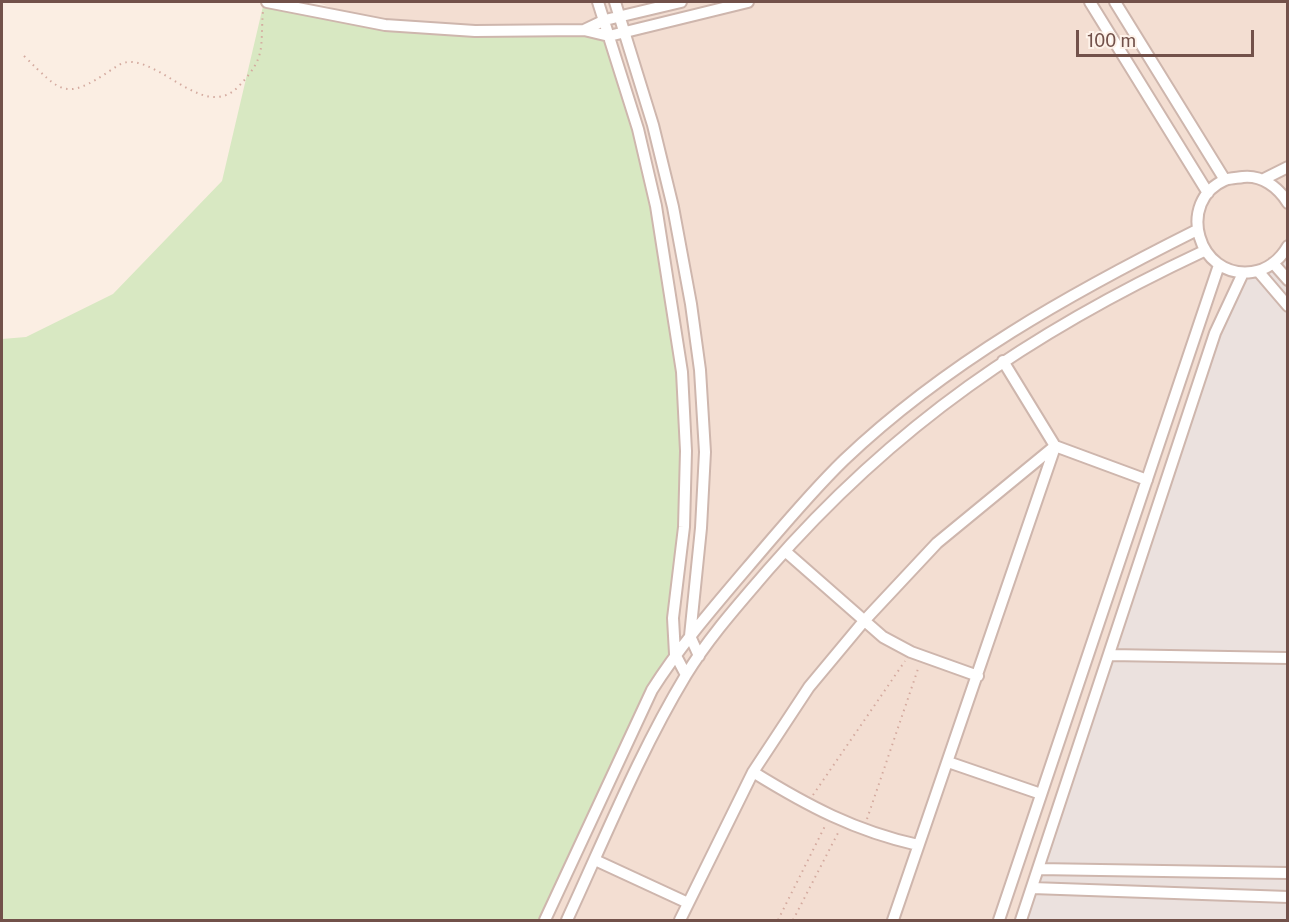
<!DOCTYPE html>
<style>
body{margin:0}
#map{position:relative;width:1289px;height:922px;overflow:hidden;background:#fbeee3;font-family:"Public Sans",sans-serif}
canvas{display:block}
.frame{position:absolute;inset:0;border:3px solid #72514a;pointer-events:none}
.scale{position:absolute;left:1076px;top:30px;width:178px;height:27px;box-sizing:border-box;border:3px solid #72514a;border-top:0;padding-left:8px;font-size:18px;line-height:21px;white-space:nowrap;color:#72514a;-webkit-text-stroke:4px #fef2e9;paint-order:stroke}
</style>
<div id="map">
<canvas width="1289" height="922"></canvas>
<div class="frame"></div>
<div class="scale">100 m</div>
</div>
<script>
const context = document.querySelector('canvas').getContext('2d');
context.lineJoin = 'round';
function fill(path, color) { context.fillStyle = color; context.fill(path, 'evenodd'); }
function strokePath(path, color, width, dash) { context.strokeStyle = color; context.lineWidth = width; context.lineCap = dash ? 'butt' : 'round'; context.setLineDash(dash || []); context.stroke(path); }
fill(new Path2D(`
 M316 2H1287V920H495L576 99Z`), '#f3ded2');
fill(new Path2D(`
 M1287 236V920H1021L1225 307 1243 273 1273 263Z`), '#ebe1de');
fill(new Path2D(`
 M264 2 423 28 609 36 638 129 686 412 675 654 545 920H2V339L26 337 113 294 222 181Z`), '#d8e8c2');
const street = new Path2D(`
 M267 2 385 25 475 31 584 30 609 36 748 2
 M598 2 638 129 656 206 682 372 686 451 684 527 673 618 675 654 686 675
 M615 2 653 125 673 207 691 304 700 370 705 452 701 528 690 636 699 656
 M1090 2 1208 193
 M1115 2 1225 180
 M584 30 605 20 681 2
 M1264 179 1288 167
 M1288 203C1278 187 1262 175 1243 177 1237 178 1230 178 1225 180 1176 201 1197 279 1252 272 1267 270 1280 260 1288 246
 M1273 263 1288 280
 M1258 271 1288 306
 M1003 361 1055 446 1147 480
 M785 551 883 637 911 652 978 676
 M1110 655 1288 658
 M948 762 1041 794
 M753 772C808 806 855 831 918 845
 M595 860 688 903
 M1038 869 1288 873
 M1032 888 1288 897
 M545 920 652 690C680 646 713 608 747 568 778 532 809 494 844 460 947 362 1071 293 1197 230
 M567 920C605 838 639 753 686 675 709 637 739 604 768 570 895 424 1031 332 1204 251
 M680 920 753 772 809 687 864 621 937 543 1055 446
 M893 920 1055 447
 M999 920 1219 265
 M1021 920 1215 333 1243 273`);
strokePath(street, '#ceb6ad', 14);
strokePath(new Path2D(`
 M24 56C62 93 65 101 111 70 118 65 125 61 132 62 167 65 207 120 239 86 267 56 260 48 263 11
 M813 795 905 661
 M867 819 919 666
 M778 920 826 824
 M793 920 839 831`), '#d4aa9f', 2, [1.5, 4.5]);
strokePath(street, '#fff', 10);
</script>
